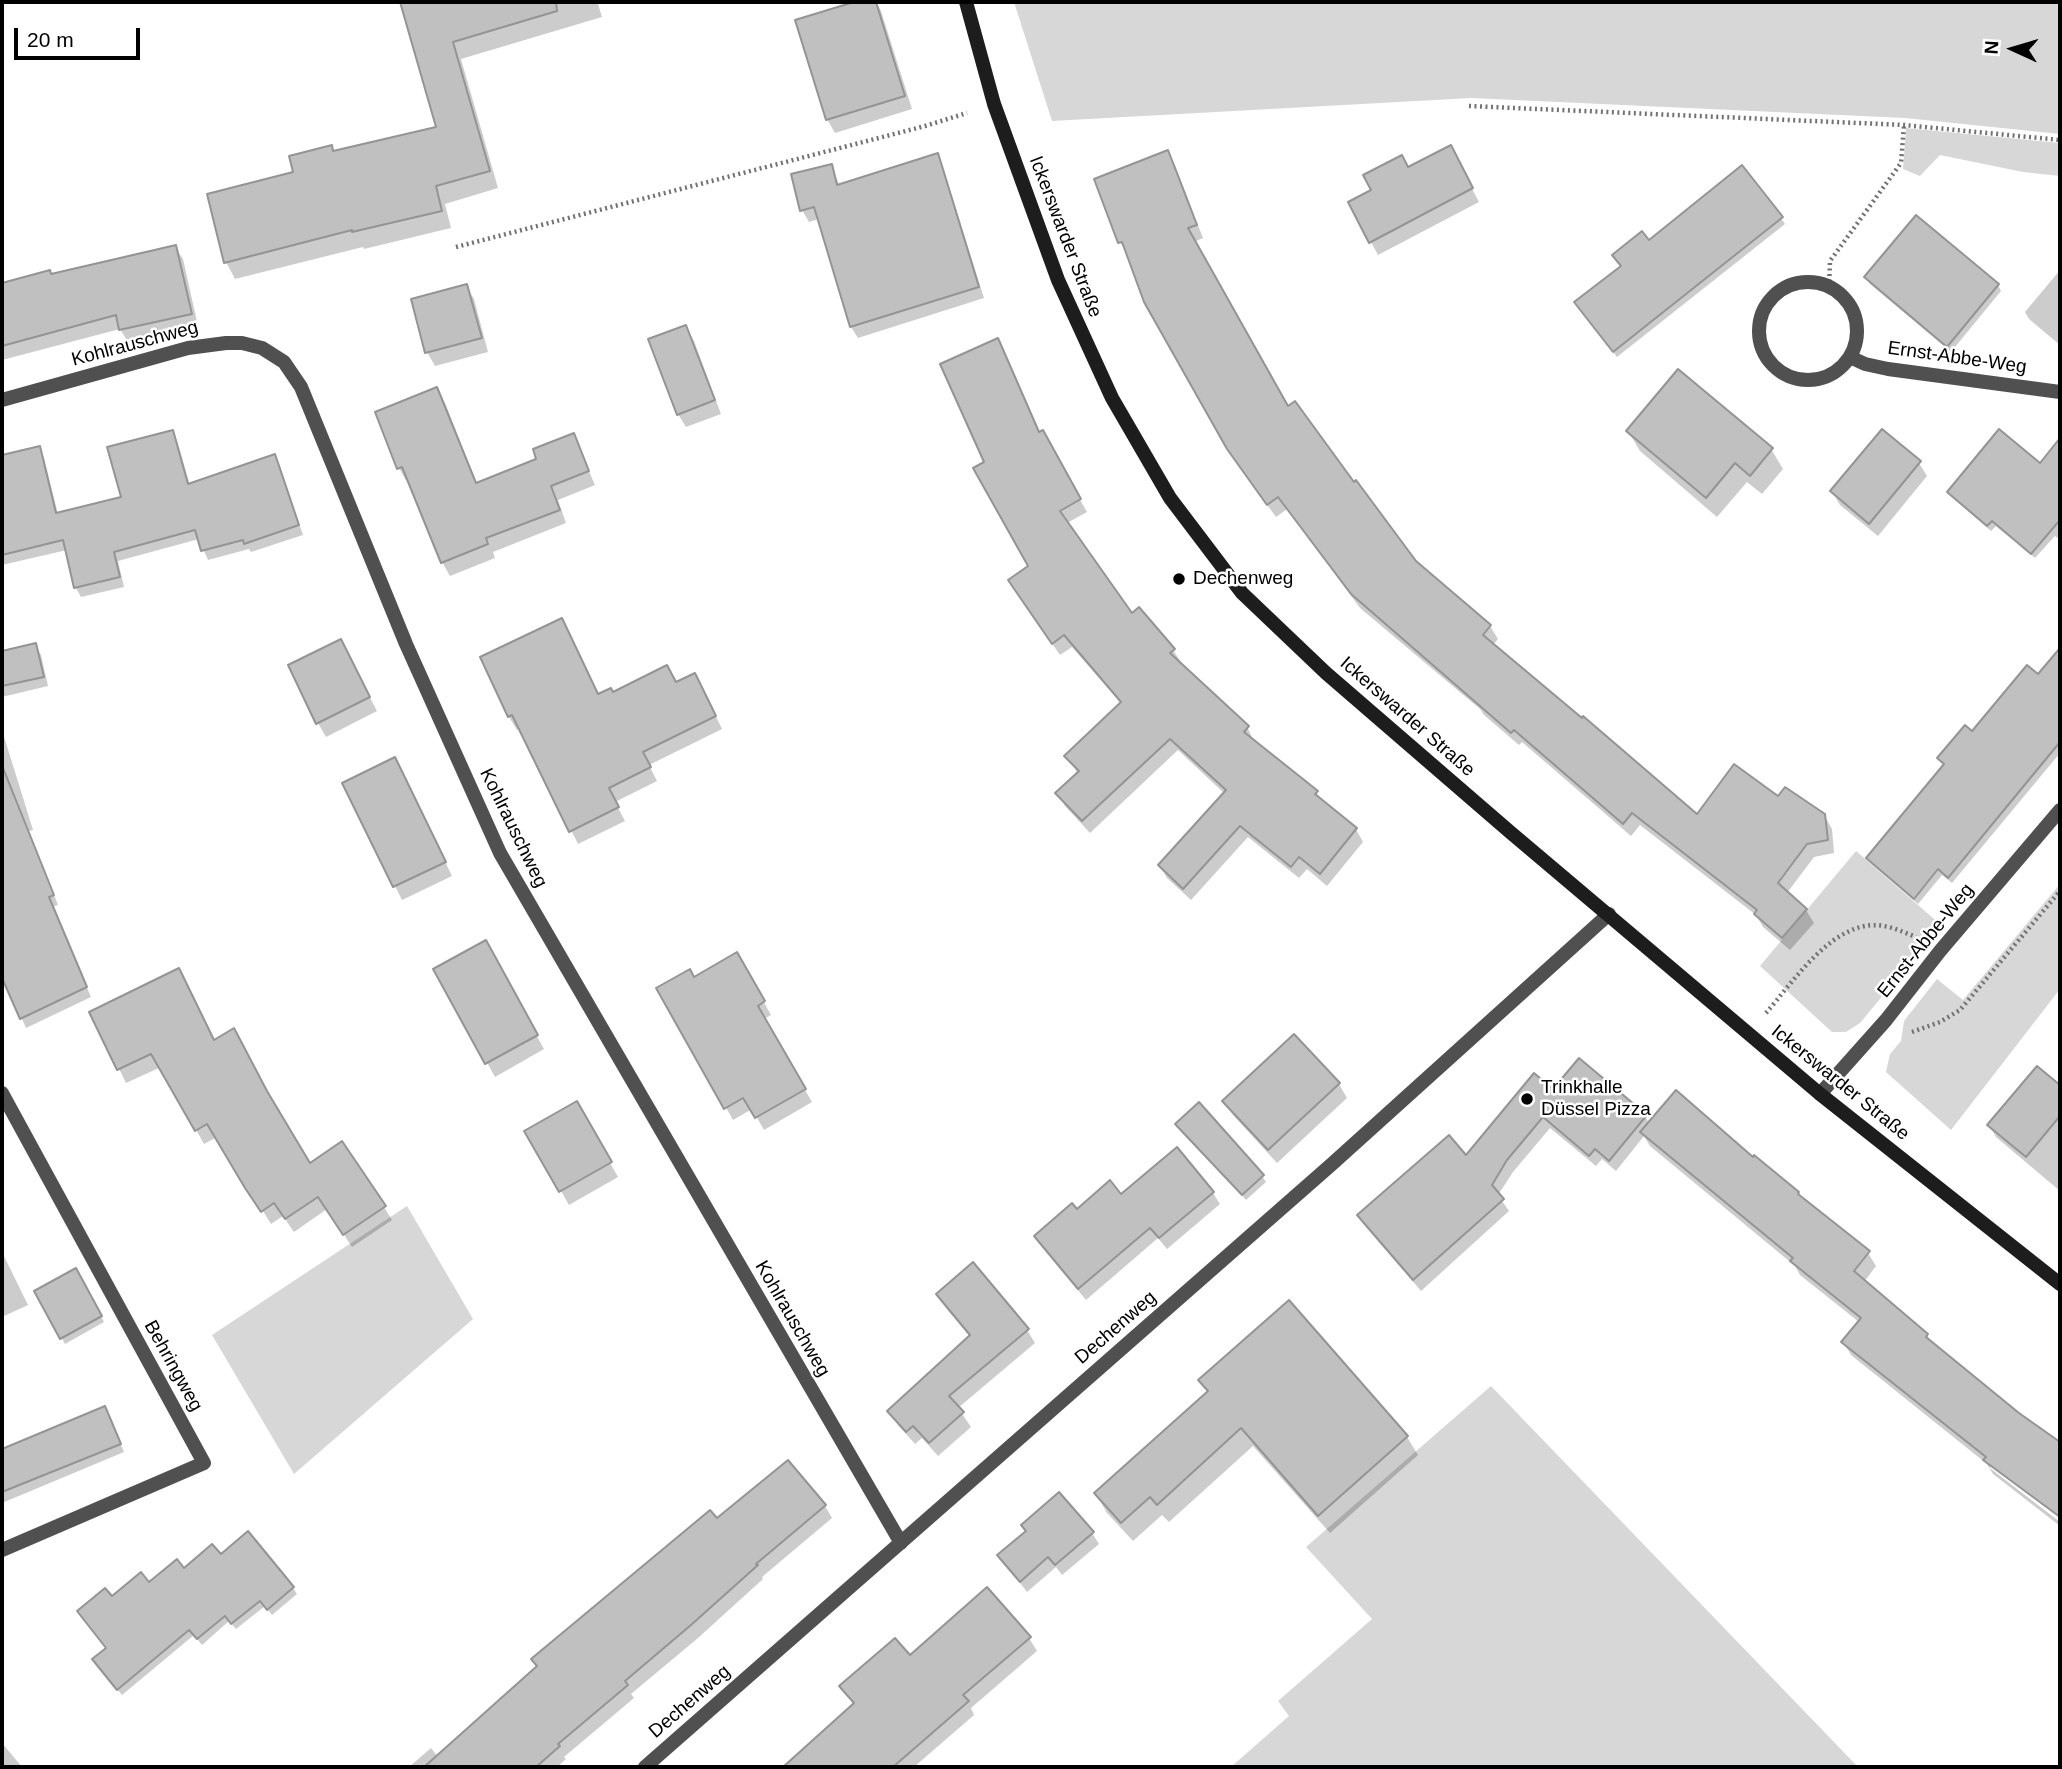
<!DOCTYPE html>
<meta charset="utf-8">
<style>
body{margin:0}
#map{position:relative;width:2062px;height:1769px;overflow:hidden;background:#fff;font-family:Arial,sans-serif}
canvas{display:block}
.frame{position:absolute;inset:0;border:4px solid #000;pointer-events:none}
.north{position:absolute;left:1978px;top:14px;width:70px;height:70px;-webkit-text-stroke:5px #fff;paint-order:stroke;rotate:274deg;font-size:19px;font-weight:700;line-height:28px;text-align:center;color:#000}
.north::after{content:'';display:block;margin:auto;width:24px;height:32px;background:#000;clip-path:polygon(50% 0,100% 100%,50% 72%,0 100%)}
.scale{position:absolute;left:14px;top:28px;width:126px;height:32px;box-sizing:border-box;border:4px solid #000;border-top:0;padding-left:9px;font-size:21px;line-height:24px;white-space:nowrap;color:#000;-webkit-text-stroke:5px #fff;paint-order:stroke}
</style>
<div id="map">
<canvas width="2062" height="1769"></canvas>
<div class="frame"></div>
<div class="north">N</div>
<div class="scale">20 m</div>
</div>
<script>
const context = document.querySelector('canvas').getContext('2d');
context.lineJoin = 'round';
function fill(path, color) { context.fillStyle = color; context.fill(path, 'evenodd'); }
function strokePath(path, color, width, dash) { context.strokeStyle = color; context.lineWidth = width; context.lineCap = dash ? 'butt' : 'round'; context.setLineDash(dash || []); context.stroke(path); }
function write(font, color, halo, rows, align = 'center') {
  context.font = font + ' Arial,sans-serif'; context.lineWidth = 5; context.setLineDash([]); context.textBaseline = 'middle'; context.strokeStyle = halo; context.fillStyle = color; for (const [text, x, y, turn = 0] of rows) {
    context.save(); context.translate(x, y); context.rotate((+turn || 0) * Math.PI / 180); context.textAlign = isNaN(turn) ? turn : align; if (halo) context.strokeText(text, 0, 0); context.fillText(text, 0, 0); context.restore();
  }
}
fill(new Path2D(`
 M1014 2H2060V134L1905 118 1471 98 1052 121Z
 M1906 128 2060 143V176L2023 172 1940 155 1920 176 1903 169Z
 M1856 851 1941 925 1860 1023 1846 1032H1832L1760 966Z
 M2060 884V989L1951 1130 1886 1072 1890 1054 1901 1041 1904 1021 1937 979 1963 1000Z
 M407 1206 473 1319 294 1474 212 1335Z
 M1491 1386 1858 1767H1231L1289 1716 1278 1701 1372 1619 1306 1547Z`), '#d7d7d7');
fill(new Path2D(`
 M402 2H604L598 4 602 17 461 59 498 188 445 204 451 228 364 249 363 247 235 279 226 262 295 174 331 147 334 153 439 128Z
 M860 2H876L881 11 912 109 835 133 827 119 798 21Z
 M1168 152 1175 165 1203 238 1194 242 1287 408 1353 484 1415 562 1490 626 1498 639 1493 645 1697 817 1778 798 1824 815 1832 829 1834 853 1814 857 1787 893 1806 910 1814 923 1790 950 1763 927 1756 915 1640 825 1631 836 1522 742 1519 745 1484 715 1480 709 1360 608 1287 509 1276 517 1240 467 1145 300 1128 255 1120 242Z
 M937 156 943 167 984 298 858 338 851 327 819 219 809 222 802 210 831 166 840 186Z
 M1457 160 1479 202 1378 255 1371 242 1408 169Z
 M1781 218 1785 224 1617 357 1576 303 1622 267 1648 242Z
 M175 247 183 259 198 326 128 342 120 329 2 360V284L49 272 51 276Z
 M2060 270V345L2029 319 2025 312Z
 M1866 277 1998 285 2001 291 1951 352 1870 284Z
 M466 286 474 299 488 352 435 366 427 352Z
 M686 327 694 341 721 414 686 427 678 414Z
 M1004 353 1040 433 1042 432 1087 512 1067 523 1132 615 1173 650 1181 662 1179 664 1247 727 1254 741 1316 792 1323 803 1356 829 1363 842 1327 886 1307 869 1299 878 1248 837 1191 900 1167 878 1160 866 1225 794 1178 750 1090 833 1065 806 1058 793 1078 774 1067 756 1122 704 1072 647 1060 655 1017 593 1030 567 986 463Z
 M437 389 445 403 477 485 538 460 573 435 595 485 558 500 566 523 493 552 495 558 450 576 442 562 409 481 407 482 399 468 378 413Z
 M1628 431 1771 449 1783 469 1762 494 1747 482 1717 517 1640 451Z
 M172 432 177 441 190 485 274 456 280 466 303 535 251 552 249 549 208 560 199 539 118 561 124 587 81 597 76 588 67 550 2 565V457L39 448 44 458 58 514 123 499Z
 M2048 455 2060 465V540L2055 536 2035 558 1996 526 1991 531 1953 498 1949 492 2040 465Z
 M1919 463 1927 476 1878 536 1840 505 1832 491Z
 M35 645 41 655 48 686 2 697V653Z
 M348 655 377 711 326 737 318 723Z
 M482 658 598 696 676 684 702 688 722 729 649 765 657 781 615 802 625 821 578 844 520 728 517 730 509 717Z
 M2050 662 2060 671V753L1952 883 1942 875 1918 904 1872 864 1868 858 1945 766 1939 758 1972 734 2038 677Z
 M2 730 33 830 29 831 58 905 52 907 91 997 26 1028 2 973Z
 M402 773 452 876 402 900 344 784Z
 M485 942 544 1049 495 1077 436 969Z
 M737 954 771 1015 764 1019 812 1102 764 1130 752 1109 733 1120 659 989 694 979Z
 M91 1012 214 1042 272 1104 309 1166 384 1207 392 1220 352 1247 327 1209 294 1232 283 1216 271 1224 217 1137 204 1144 161 1067 126 1083Z
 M2037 1068 2060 1088V1191L1996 1137 1989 1125Z
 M1339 1084 1347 1098 1277 1163 1233 1115 1225 1102Z
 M1553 1092 1645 1116 1649 1123 1753 1159 1868 1253 1876 1266 1864 1282 1927 1335 1933 1346 2018 1414 2060 1445V1518L1990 1463V1468L2060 1522V1526L1993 1474 1987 1464 1851 1355 1843 1342 1859 1322 1800 1275 1795 1266 1650 1146 1644 1136 1616 1171 1602 1159 1596 1166 1550 1128 1513 1172 1498 1195 1509 1211 1421 1291 1366 1227 1359 1216 1466 1158Z
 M576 1104 618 1177 569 1205 527 1132Z
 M1178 1124 1262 1176 1266 1182 1246 1200Z
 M1213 1193 1220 1204 1167 1249 1158 1238 1086 1300 1043 1248 1036 1236 1121 1197Z
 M2 1252 28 1305 2 1317Z
 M76 1270 104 1322 65 1344 37 1292Z
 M938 1294 1027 1330 1035 1343 958 1408 971 1427 938 1456 922 1438 915 1444 898 1425 890 1411 970 1337 946 1308Z
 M1200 1380 1407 1437 1418 1455 1330 1533 1253 1446 1169 1522 1162 1515 1133 1541 1107 1513 1096 1494 1208 1393Z
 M105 1408 124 1452 2 1503V1451Z
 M825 1506 832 1518 762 1577 763 1579 698 1638 631 1694 634 1698 564 1757 566 1759 557 1767H409L431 1748 438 1757 717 1521Z
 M1092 1533 1099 1544 1062 1575 1056 1567 1027 1592 1000 1556Z
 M221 1556 293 1588 297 1594 272 1615 265 1606 236 1629 229 1621 202 1645 194 1635 122 1695 98 1666 107 1649 111 1598Z
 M1029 1638 1037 1651 971 1708 974 1715 914 1767H785L854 1705 842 1687 910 1658Z
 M2 1743 22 1767H2Z`), '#0003');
const building = new Path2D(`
 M400 2H556L557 11 453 42 490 171 436 186 442 211 352 232V230L224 263 207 194 293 172 289 156 332 145 333 151 436 127Z
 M854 2H876L905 96 826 120 795 20Z
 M1451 145 1473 188 1369 243 1348 202 1371 190 1363 175 1402 155 1408 167Z
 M1168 150 1197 225 1188 228 1288 406 1295 401 1354 482 1356 480 1416 561 1491 625 1483 635 1582 718 1583 716 1697 814 1734 764 1778 796 1785 787 1825 814 1828 840 1807 844 1778 883 1807 909 1782 938 1754 914 1757 910 1632 813 1623 824 1514 730 1511 733 1351 594 1278 497 1267 505 1227 449 1144 302 1122 242 1118 243 1094 179Z
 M938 153 979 287 850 327 814 207 800 211 791 174 832 164 837 185Z
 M1742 165 1783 217 1613 352 1574 302 1621 266 1612 255 1642 231 1649 240Z
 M1916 215 1999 284 1947 347 1864 277Z
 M176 245 192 314 119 330 116 315 2 346V283L50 270 51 274Z
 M467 284 482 338 425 353 411 299Z
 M686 325 715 400 677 415 648 339Z
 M998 338 1039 432 1043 430 1081 499 1060 511 1132 613 1139 607 1175 649 1170 653 1249 726 1244 732 1318 791 1315 794 1357 828 1320 874 1299 857 1291 867 1240 826 1183 889 1158 865 1226 790 1170 739 1082 821 1055 793 1079 771 1064 756 1121 702 1064 635 1052 644 1008 580 1028 566 973 468 984 462 940 364Z
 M1678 369 1773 448 1750 476 1735 463 1706 498 1626 431Z
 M437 387 476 483 536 459 533 449 574 433 589 471 551 486 560 510 486 538 488 544 441 563 402 467 397 469 375 412Z
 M1882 429 1921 461 1869 524 1830 491Z
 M1999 429 2040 463 2060 438V520L2031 554 1992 521 1987 526 1947 492Z
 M173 430 188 484 275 454 299 525 244 544 243 540 201 551 195 530 114 552 120 577 74 588 63 540 2 555V455L40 446 56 513 121 497 107 447Z
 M562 618 598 694 611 688 613 692 667 665 676 682 695 673 716 716 643 752 651 767 609 788 619 807 569 832 512 715 508 717 480 657Z
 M341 639 370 697 316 724 288 665Z
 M36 643 44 677 2 686V651Z
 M2060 648V742L1948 878 1938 869 1914 899 1866 858 1944 764 1937 758 1965 725 1972 731 2027 665 2038 674Z
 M395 757 446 862 393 887 342 783Z
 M3 768 54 895 49 897 87 987 20 1019 2 978Z
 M486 940 538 1035 485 1064 433 969Z
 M737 952 765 1001 758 1006 806 1089 755 1118 743 1098 724 1109 656 988 690 969 694 977Z
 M179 968 214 1040 234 1028 267 1091 310 1163 342 1141 386 1206 343 1235 318 1197 285 1219 274 1203 261 1212 245 1188 207 1124 195 1131 151 1054 117 1070 89 1012Z
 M1294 1034 1340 1083 1268 1150 1222 1101Z
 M1579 1058 1647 1115 1609 1161 1595 1149 1589 1156 1543 1117 1507 1160 1492 1185 1504 1199 1413 1280 1357 1215 1449 1135 1466 1155 1534 1073 1553 1089Z
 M2037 1066 2060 1085V1116L2026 1157 1987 1125Z
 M1676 1090 1753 1157 1754 1155 1799 1192 1798 1194 1870 1251 1854 1271 1928 1334 1926 1337 2019 1413 2060 1442V1517L1983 1460 1986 1457 1841 1342 1861 1318 1790 1261 1793 1258 1640 1132Z
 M577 1101 612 1162 559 1192 524 1131Z
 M1199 1102 1264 1175 1242 1195 1175 1124Z
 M1177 1147 1214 1192 1159 1238 1150 1228 1078 1289 1034 1236 1072 1203 1077 1209 1110 1180 1121 1194Z
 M973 1262 1029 1329 949 1396 964 1412 929 1443 913 1426 906 1432 887 1411 970 1335 936 1294Z
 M76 1268 102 1316 60 1339 34 1291Z
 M1289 1300 1408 1436 1318 1516 1241 1428 1157 1505 1150 1497 1121 1523 1094 1493 1208 1391 1198 1380Z
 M105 1406 121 1444 2 1492V1449Z
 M788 1460 826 1505 756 1564 758 1565 691 1625 625 1681 628 1685 558 1744 560 1746 536 1767H424L537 1666 531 1659 710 1510 717 1518Z
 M1059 1492 1094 1532 1055 1565 1048 1557 1020 1582 997 1555 1026 1531 1021 1525Z
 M248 1531 294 1587 267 1610 260 1601 231 1624 225 1616 197 1639 189 1630 117 1690 92 1659 106 1648 77 1611 105 1588 112 1596 141 1572 149 1582 177 1559 184 1568 212 1544 221 1554Z
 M987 1587 1031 1637 963 1695 969 1701 893 1767H783L854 1703 839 1686 895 1638 910 1655Z`);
fill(building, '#c0c0c0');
strokePath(building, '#949494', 2);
strokePath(new Path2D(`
 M1469 106 1904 125 2060 140
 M456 247 925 126 967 113
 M1829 287 1830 261 1901 163 1904 125
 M1766 1013C1794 981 1835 917 1884 926 1895 928 1906 933 1916 937
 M1912 1032 1940 1022 1960 1010 2060 891`), '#727272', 4.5, [2, 3.5]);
strokePath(new Path2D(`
 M1759 331a49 49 0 1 1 98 0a49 49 0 1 1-98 0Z
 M1850 357 1865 364 1888 369 2060 392
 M2 400 188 348 226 343H242L262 348 284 362 301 387 406 644 500 853 901 1543
 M2 1093 204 1463 2 1550
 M1820 1094 1886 1020 1940 951 2060 810
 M645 1767 1332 1164 1609 914`), '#505050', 14);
strokePath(new Path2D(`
 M966 2 994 104 1058 280 1112 398 1170 498 1242 593 1326 673 1510 832 1820 1094 2060 1284`), '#1d1d1d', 14);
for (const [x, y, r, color] of [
 [1179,579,7,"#000"],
 [1527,1099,7,"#000"]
]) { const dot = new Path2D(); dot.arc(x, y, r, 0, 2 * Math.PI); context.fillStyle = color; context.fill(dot); strokePath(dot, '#fff', 2.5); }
write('19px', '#000', '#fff', [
 ["Ickerswarder Straße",1065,237,69],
 ["Kohlrauschweg",135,344,-15],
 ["Ernst-Abbe-Weg",1957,358,8],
 ["Ickerswarder Straße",1407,717,41],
 ["Kohlrauschweg",513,828,64],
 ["Ernst-Abbe-Weg",1926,941,-51],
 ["Ickerswarder Straße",1840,1083,39],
 ["Kohlrauschweg",792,1319,60],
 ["Dechenweg",1116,1328,-41],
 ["Behringweg",173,1366,61],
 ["Dechenweg",690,1702,-41]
]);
write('19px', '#000', '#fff', [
 ["Dechenweg",1193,579],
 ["Trinkhalle",1541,1088],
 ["Düssel Pizza",1541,1110]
], 'left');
</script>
